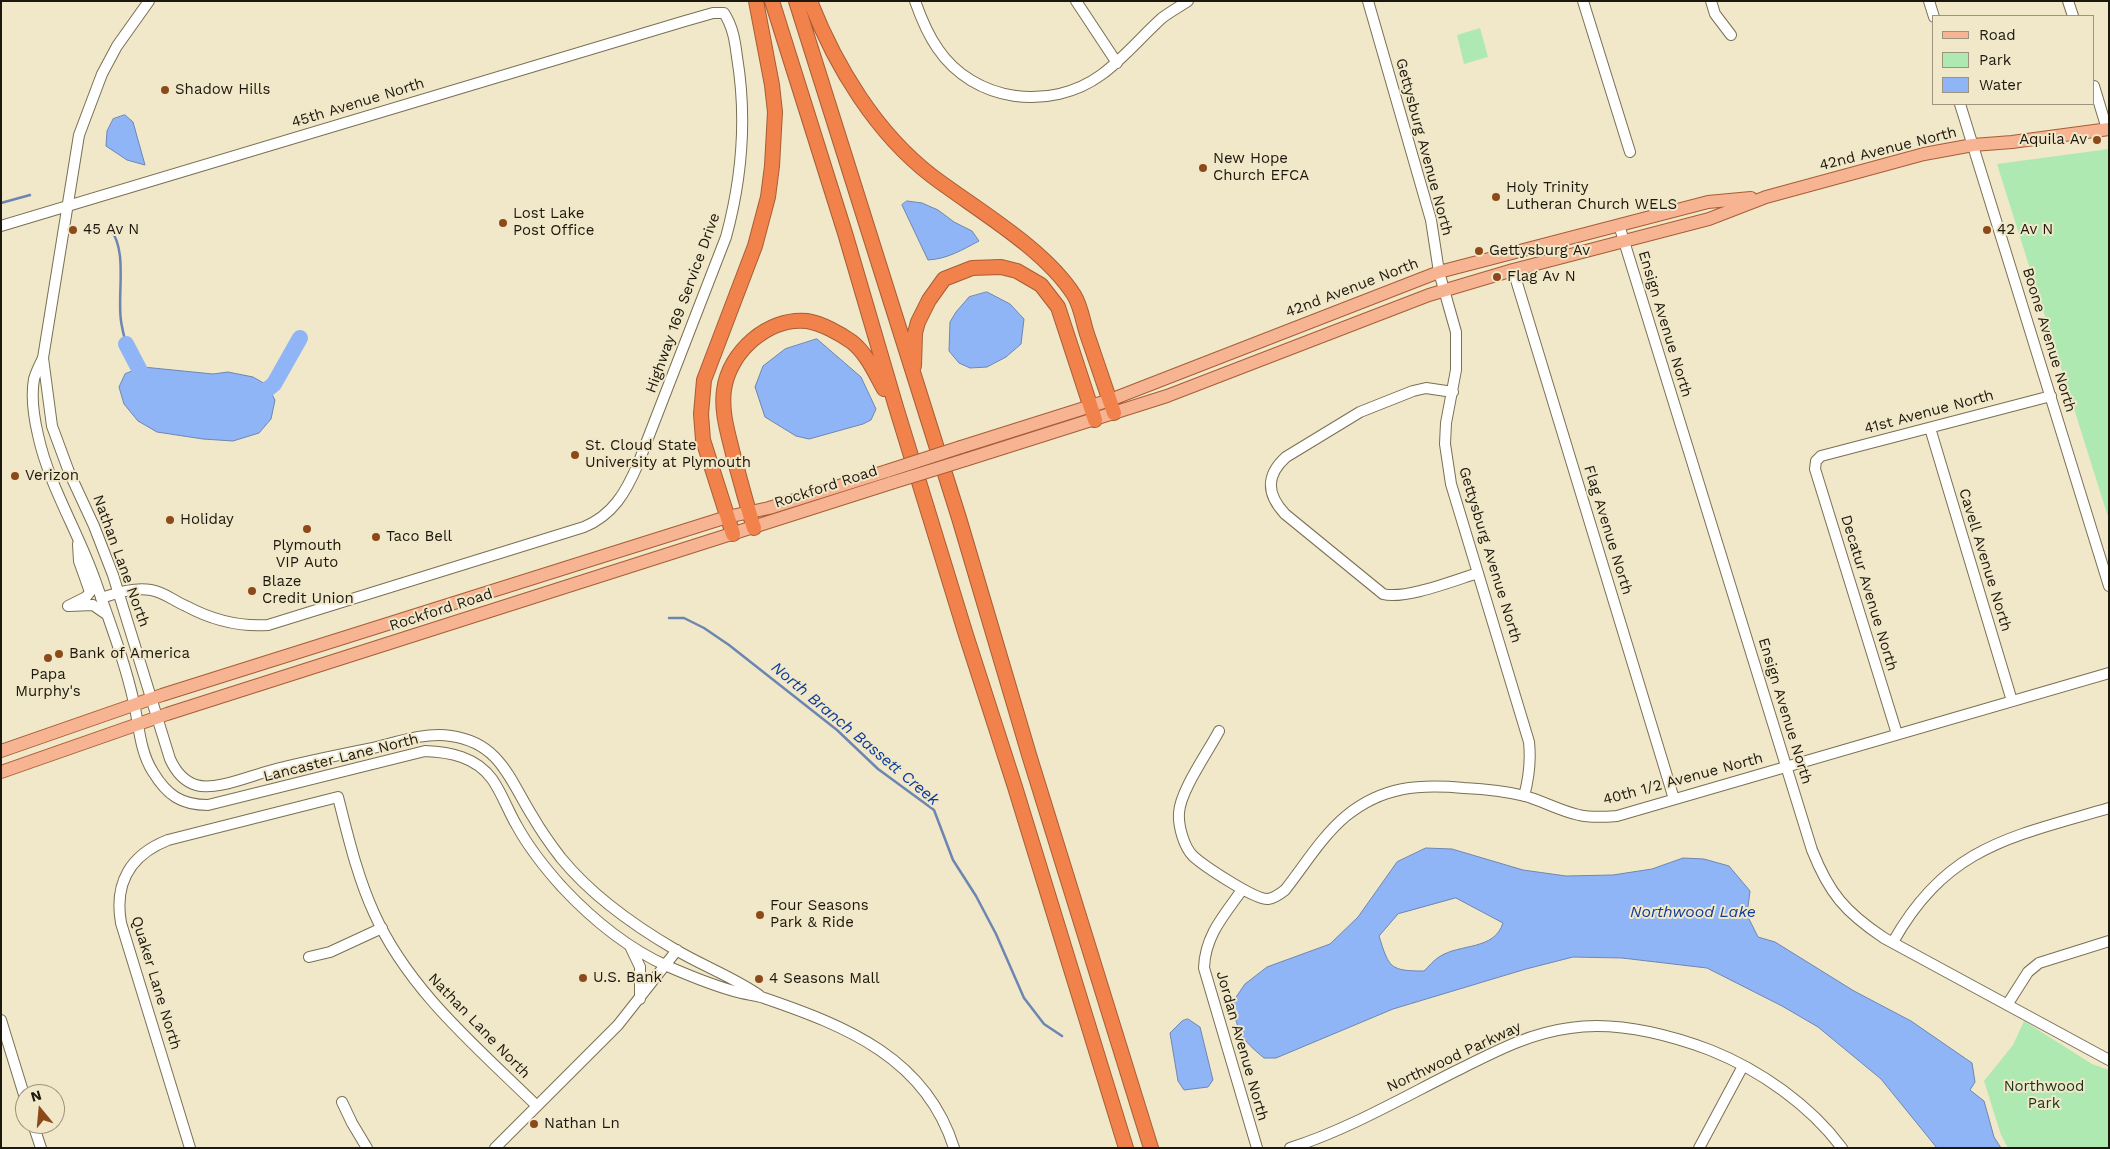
<!DOCTYPE html>
<style>
body{margin:0}
#map{position:relative;width:2110px;height:1149px;overflow:hidden;background:#f1e7c9;font-family:"Work Sans",sans-serif}
canvas{display:block}
.frame{position:absolute;inset:0;border:2px solid #1c180d;pointer-events:none}
.legend{position:absolute;left:1932px;top:15px;width:162px;height:90px;box-sizing:border-box;background:#f1e7c9;border:1px solid #9c947e;margin:0;padding:6px 9px;list-style:none;font-size:15px;color:#1c180d}
.legend li{display:flex;align-items:center;gap:10px;height:25px}
.legend b{width:25px;border:1px solid #9c947e}
.north{position:absolute;left:15px;top:1084px;width:50px;height:50px;box-sizing:border-box;background:#f1e7c9;border:1px solid #9c947e;border-radius:50%;rotate:343deg;font-size:14px;font-weight:700;line-height:20px;text-align:center;color:#1c180d}
.north::after{content:'';display:block;margin:auto;width:18px;height:22px;background:#8c491a;clip-path:polygon(50% 0,100% 100%,50% 72%,0 100%)}
</style>
<div id="map">
<canvas width="2110" height="1149"></canvas>
<div class="frame"></div>
<ul class="legend">
<li><b style="height:6px;background:#f7b493"></b>Road</li>
<li><b style="height:14px;background:#aee9b2"></b>Park</li>
<li><b style="height:14px;background:#90b5f7"></b>Water</li>
</ul>
<div class="north">N</div>
</div>
<script>
const context = document.querySelector('canvas').getContext('2d');
context.lineJoin = 'round';
function fill(path, color) { context.fillStyle = color; context.fill(path, 'evenodd'); }
function strokePath(path, color, width, dash) { context.strokeStyle = color; context.lineWidth = width; context.lineCap = dash ? 'butt' : 'round'; context.setLineDash(dash || []); context.stroke(path); }
function write(font, color, halo, rows, align = 'center') {
  context.font = font + ' "Work Sans",sans-serif'; context.lineWidth = 4; context.setLineDash([]); context.textBaseline = 'middle'; context.strokeStyle = halo; context.fillStyle = color; for (const [text, x, y, turn = 0] of rows) {
    context.save(); context.translate(x, y); context.rotate((+turn || 0) * Math.PI / 180); context.textAlign = isNaN(turn) ? turn : align; if (halo) context.strokeText(text, 0, 0); context.fillText(text, 0, 0); context.restore();
  }
}
fill(new Path2D(`
 M1480 28 1488 57 1464 64 1457 35Z
 M2109 149V520L1997 164Z
 M2024 1021 2092 1064 2109 1070V1148H2008L2001 1135 1984 1081 2013 1045Z`), '#aee9b2');
const water = new Path2D(`
 M125 115 133 122 145 165 127 160 106 146 107 131 113 119Z
 M907 201 922 203 938 210 954 222 972 231 979 241C962 250 947 259 928 260L902 205Z
 M987 292 1010 304 1024 319 1021 344 1006 357 987 367 970 368 959 363 949 351 950 322 956 312 969 297Z
 M817 339 861 377 876 409 871 420 863 424 809 439 796 436 765 417 755 387 763 366 785 349Z
 M143 367 213 374 228 372 253 377 267 385 275 400 271 419 259 433 233 441 203 439 157 432 138 421 124 404 119 387 125 374Z
 M1426 848 1452 849 1523 870 1566 876 1613 875 1652 869 1683 858 1704 859 1729 866 1750 891 1747 915 1758 937 1775 942 1854 991 1911 1021 1972 1063 1975 1082 1970 1090 1984 1101 1994 1137 2001 1148H1937L1881 1079 1818 1027 1782 1006 1707 968 1622 958 1573 957 1526 969 1393 1009 1276 1058H1264C1241 1039 1238 1033 1232 1003L1245 984 1267 967 1330 944 1358 917 1397 862ZM1456 898 1503 923C1494 951 1460 943 1439 957 1434 960 1429 966 1424 971 1390 971 1389 968 1379 936L1398 914Z
 M1188 1019 1200 1027 1213 1080 1208 1087 1184 1090 1178 1081 1170 1033 1182 1021Z`);
fill(water, '#90b5f7');
strokePath(water, '#6d86b1', 1);
strokePath(new Path2D(`
 M1 203 30 195
 M110 229C128 250 117 294 121 321 122 328 124 336 126 344
 M669 618H684L704 628 729 645 837 730 878 769 934 810 953 860 976 896 996 934 1024 998 1044 1024 1062 1036`), '#6d86b1', 2.5);
strokePath(new Path2D(`
 M126 344 149 388
 M253 401 274 384 300 338`), '#90b5f7', 16);
const minor = new Path2D(`
 M149 1 117 46 102 74 79 135 43 358C40 364 36 372 34 379 31 396 34 418 38 435 49 486 78 531 95 580 109 620 125 662 134 703 139 726 140 752 153 772 167 795 181 805 208 805L425 751C450 752 476 757 492 779 502 793 508 811 517 826 529 848 545 868 562 887 591 918 627 948 667 966 690 976 717 987 741 993 749 995 757 995 764 998 846 1026 926 1058 954 1148
 M915 1C921 18 928 35 938 49 974 102 1050 112 1101 75 1123 59 1141 37 1162 18 1170 12 1179 7 1188 1
 M1076 1 1117 63
 M1368 1 1431 220 1439 272 1456 332V370L1446 423 1445 444 1451 484 1529 742C1531 761 1529 778 1524 796
 M1583 1 1630 152
 M1711 1 1715 14 1731 35
 M1929 1 1934 17
 M2068 1 2073 16
 M2094 86 2107 129
 M1960 104 2109 586
 M1619 225 1812 850C1829 893 1845 912 1884 938L2109 1060
 M1 226 685 21 713 13H724C733 27 735 41 737 57 747 117 742 178 726 237L638 464C626 492 613 515 584 527L268 625C238 627 212 620 186 606 174 601 164 592 151 590 134 587 117 593 101 598
 M1513 270 1674 799
 M43 358 52 426 69 472 94 526 113 575 170 759C175 770 183 781 196 785 215 791 250 776 269 771 303 762 338 755 373 748 397 742 425 732 451 736 501 743 510 781 533 817 541 831 551 845 561 858 592 896 633 925 676 950 703 966 733 977 759 995
 M1453 392 1426 388 1413 391 1360 412 1286 457C1266 475 1266 494 1285 514L1383 594C1405 600 1455 580 1478 573
 M1930 428 2012 701
 M68 606 86 597 90 592 79 561 78 544
 M69 606 93 605 106 614
 M1219 731C1208 752 1180 791 1179 813 1178 826 1184 847 1193 856 1204 866 1255 900 1268 899 1275 898 1280 894 1285 890 1304 866 1322 836 1346 816 1383 786 1419 784 1464 788 1485 789 1505 791 1525 796 1543 801 1560 811 1579 815 1591 818 1605 817 1617 816L2109 673
 M1897 734 1815 469 1816 461 1821 456 2051 396
 M1242 890C1224 915 1205 936 1204 968L1257 1148
 M1893 942C1947 846 2011 837 2109 808
 M630 946 640 967V999
 M309 957 330 952 382 928
 M2007 1005 2028 972 2039 963 2109 941
 M1 1020 25 1098
 M342 1102 352 1123 367 1148
 M33 1124 41 1148
 M190 1148 121 923C114 883 130 855 168 840L338 797C348 836 357 876 374 913 409 991 477 1047 537 1106
 M495 1148 618 1025 677 950
 M1290 1148C1348 1130 1409 1094 1464 1067 1498 1050 1531 1033 1570 1028 1616 1021 1667 1034 1710 1050 1760 1070 1810 1105 1842 1148
 M1699 1148 1743 1066`);
const major = new Path2D(`
 M961 447 1110 400 1439 272 1708 202 1751 198
 M965 460 1167 396 1429 295 1513 270 1709 219 1766 197 1924 154 1973 145 2012 142 2109 129
 M1 751 162 695 727 517 769 508 887 471
 M1 772 167 714 891 483`);
const highway = new Path2D(`
 M772 1 845 233 896 407 966 635 1015 787 1126 1148
 M796 1 959 518 1030 758 1151 1148
 M810 1C836 67 876 133 932 176 977 210 1044 248 1074 295 1081 306 1083 322 1087 334 1096 361 1105 387 1114 413
 M914 366 915 333 918 322 929 300 944 279 972 268 1001 267 1017 271 1041 285 1058 307 1095 420
 M754 528C746 503 740 479 733 454 728 433 721 412 724 390 729 352 768 317 807 321 821 323 841 334 852 342 867 354 875 373 884 389
 M733 534 703 440 701 414 704 380 755 246 768 197 772 166 775 112 772 85 756 1`);
strokePath(minor, '#797054', 12);
strokePath(major, '#a75d35', 14);
strokePath(highway, '#a75d35', 16);
strokePath(minor, '#fff', 10);
strokePath(major, '#f7b493', 12);
strokePath(highway, '#f2824b', 14);
const majorBridge = new Path2D(`
 M887 471 961 447
 M891 483 965 460`);
strokePath(majorBridge, '#a75d35', 14, []);
strokePath(majorBridge, '#f7b493', 12);
for (const [x, y, r, color] of [
 [165,90,5,"#8c491a"],
 [2097,140,5,"#8c491a"],
 [1203,168,5,"#8c491a"],
 [1496,197,5,"#8c491a"],
 [503,223,5,"#8c491a"],
 [73,230,5,"#8c491a"],
 [1987,230,5,"#8c491a"],
 [1479,251,5,"#8c491a"],
 [1497,277,5,"#8c491a"],
 [575,455,5,"#8c491a"],
 [15,476,5,"#8c491a"],
 [170,520,5,"#8c491a"],
 [307,529,5,"#8c491a"],
 [376,537,5,"#8c491a"],
 [252,591,5,"#8c491a"],
 [59,654,5,"#8c491a"],
 [48,658,5,"#8c491a"],
 [760,915,5,"#8c491a"],
 [583,978,5,"#8c491a"],
 [759,979,5,"#8c491a"],
 [534,1124,5,"#8c491a"]
]) { const dot = new Path2D(); dot.arc(x, y, r, 0, 2 * Math.PI); context.fillStyle = color; context.fill(dot); strokePath(dot, '#f1e7c9', 2); }
write('15px', '#1c180d', '#f1e7c9', [
 ["Shadow Hills",175,90],
 ["Aquila Av",2087,140,"right"],
 ["New Hope",1213,159],
 ["Church EFCA",1213,176],
 ["Holy Trinity",1506,188],
 ["Lutheran Church WELS",1506,205],
 ["Lost Lake",513,214],
 ["Post Office",513,231],
 ["45 Av N",83,230],
 ["42 Av N",1997,230],
 ["Gettysburg Av",1489,251],
 ["Flag Av N",1507,277],
 ["St. Cloud State",585,446],
 ["University at Plymouth",585,463],
 ["Verizon",25,476],
 ["Holiday",180,520],
 ["Taco Bell",386,537],
 ["Plymouth",307,546,"center"],
 ["VIP Auto",307,563,"center"],
 ["Blaze",262,582],
 ["Credit Union",262,599],
 ["Bank of America",69,654],
 ["Papa",48,675,"center"],
 ["Murphy's",48,692,"center"],
 ["Four Seasons",770,906],
 ["Park & Ride",770,923],
 ["U.S. Bank",593,978],
 ["4 Seasons Mall",769,979],
 ["Nathan Ln",544,1124]
], 'left');
write('15px', '#1c180d', '#f1e7c9', [
 ["45th Avenue North",358,103,-17],
 ["Gettysburg Avenue North",1424,147,75],
 ["42nd Avenue North",1888,149,-14],
 ["42nd Avenue North",1352,288,-21],
 ["Highway 169 Service Drive",683,303,-70],
 ["Ensign Avenue North",1665,324,73],
 ["Boone Avenue North",2049,340,73],
 ["41st Avenue North",1929,412,-15],
 ["Rockford Road",826,487,-18],
 ["Flag Avenue North",1608,530,73],
 ["Gettysburg Avenue North",1490,555,73],
 ["Cavell Avenue North",1985,560,73],
 ["Nathan Lane North",121,561,70],
 ["Decatur Avenue North",1869,593,73],
 ["Rockford Road",441,610,-18],
 ["Ensign Avenue North",1785,711,73],
 ["Lancaster Lane North",341,758,-14],
 ["40th 1/2 Avenue North",1683,779,-15],
 ["Quaker Lane North",156,983,73],
 ["Nathan Lane North",479,1026,46],
 ["Jordan Avenue North",1242,1046,74],
 ["Northwood Parkway",1454,1057,-25]
]);
write('15px', '#16371b', '#f1e7c9', [
 ["Northwood",2044,1087],
 ["Park",2044,1104]
]);
write('italic 16px', '#0c3c99', '#f1e7c9', [
 ["North Branch Bassett Creek",855,734,40],
 ["Northwood Lake",1693,912]
]);
</script>
